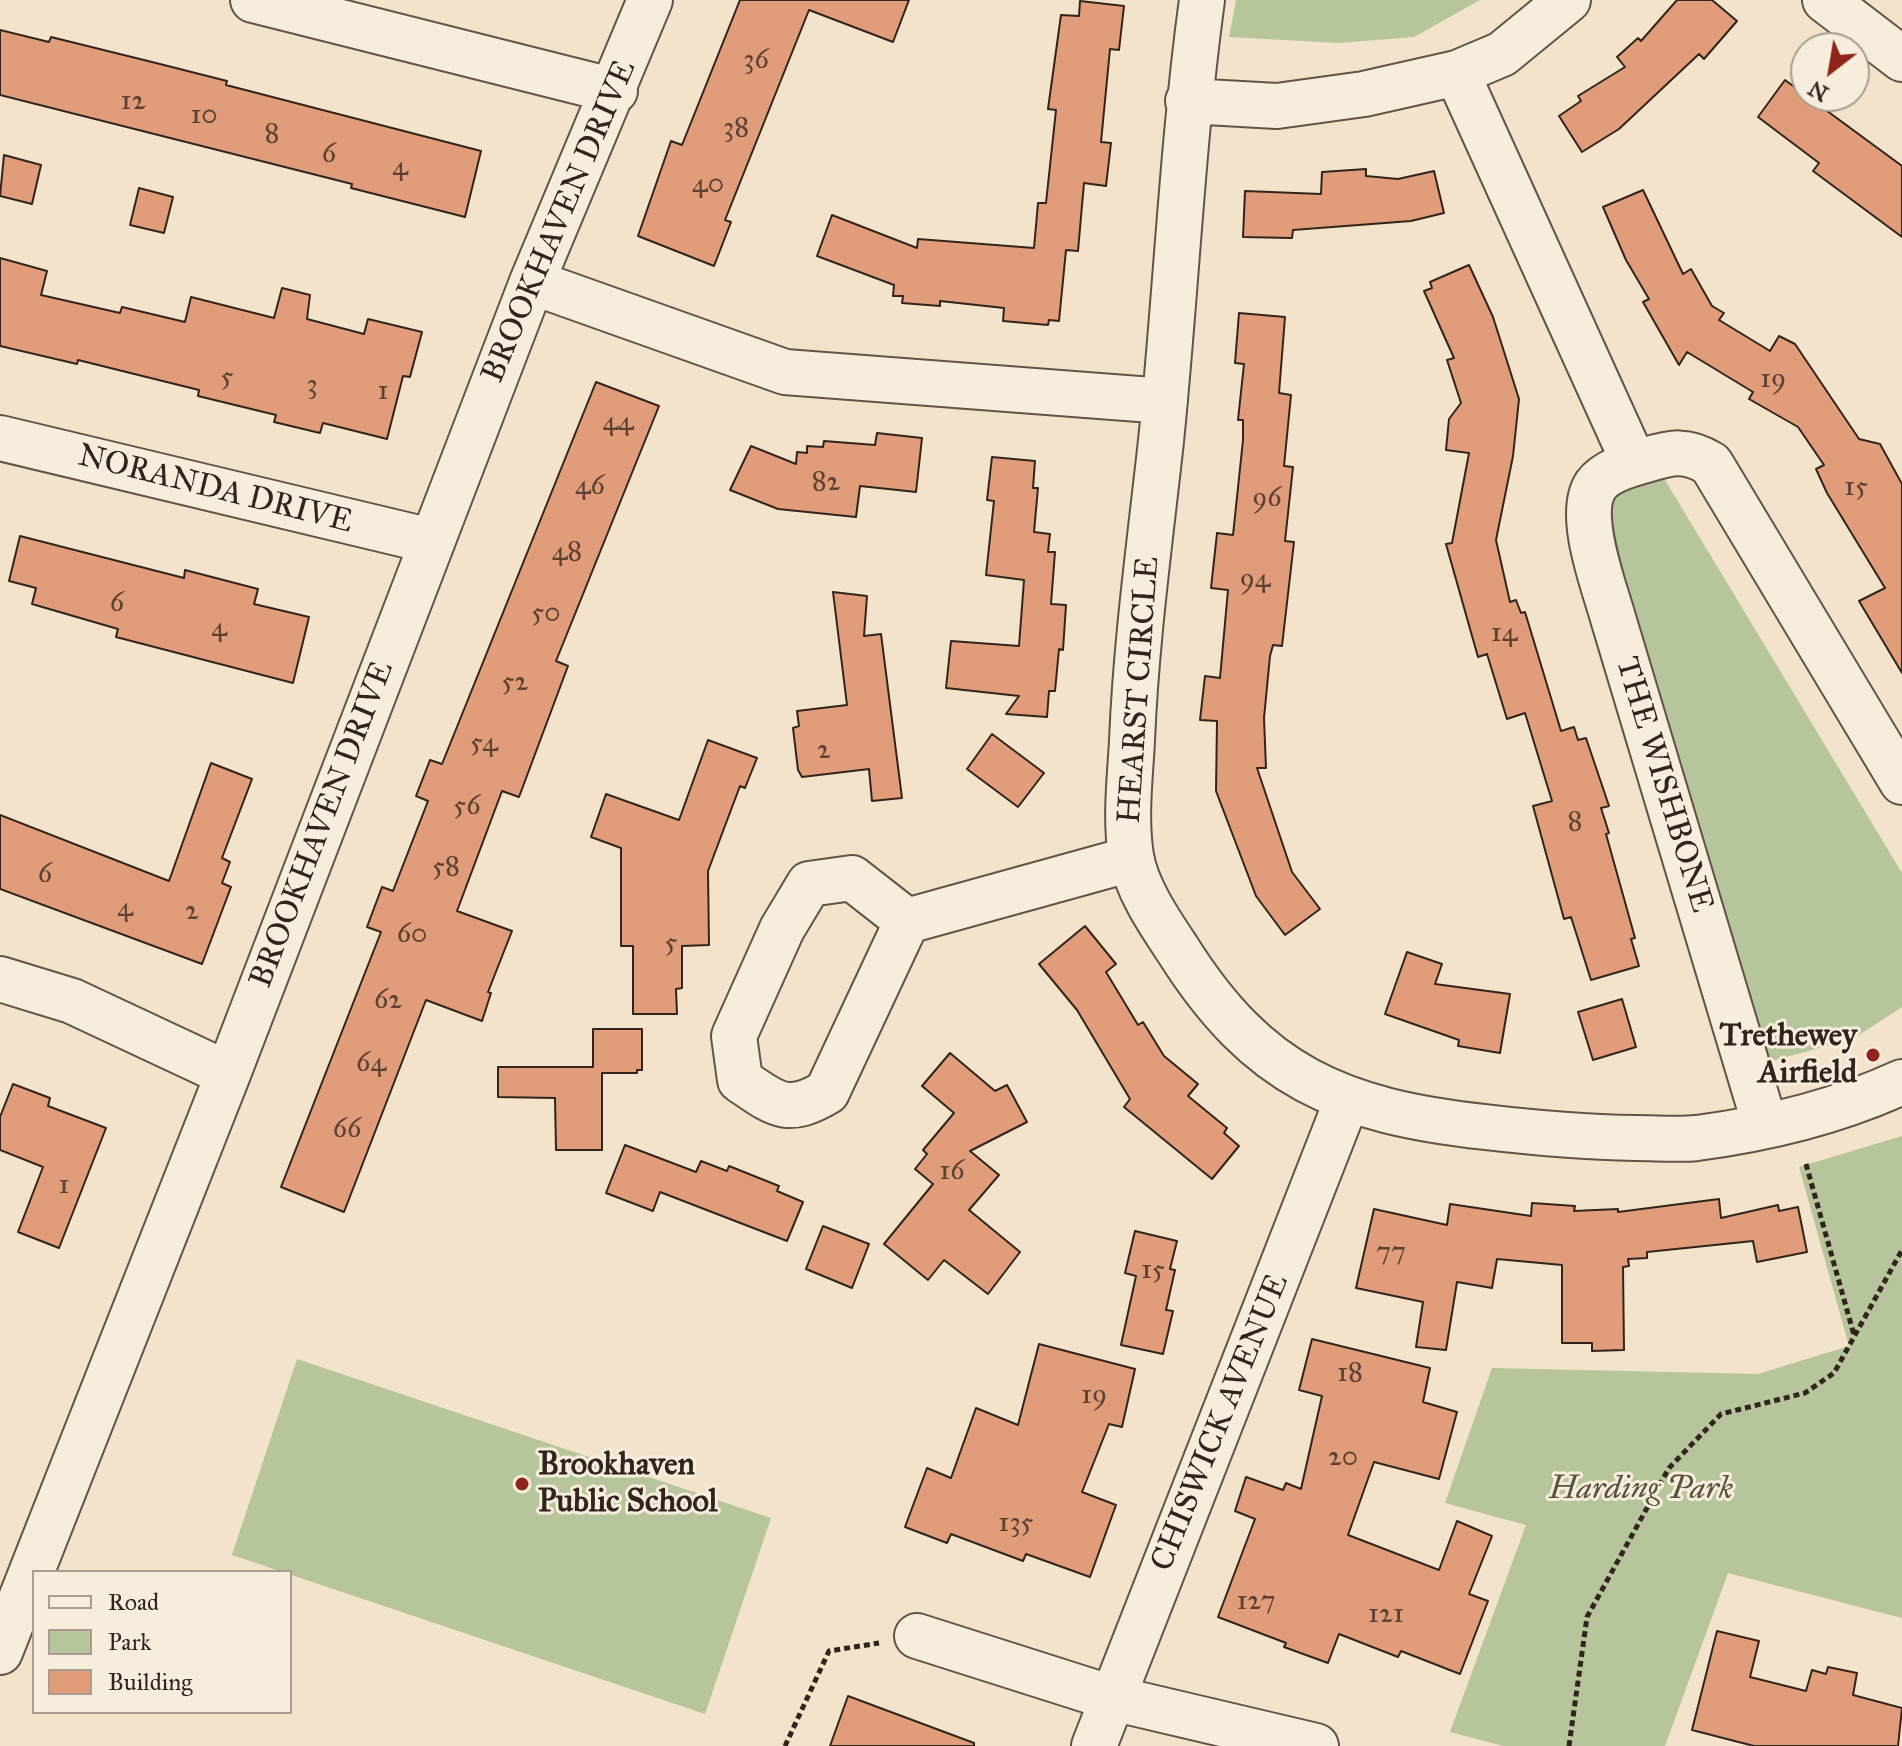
<!DOCTYPE html>
<style>
body{margin:0}
#map{position:relative;width:1902px;height:1746px;overflow:hidden;background:#f3e3ca;font-family:"IM FELL Great Primer",serif}
canvas{display:block}
.legend{position:absolute;left:32px;top:1570px;width:260px;height:144px;box-sizing:border-box;background:#f7eddd;border:2px solid #a89d90;margin:0;padding:10px 14px;list-style:none;font-size:24px;color:#31241c}
.legend li{display:flex;align-items:center;gap:16px;height:40px}
.legend b{width:40px;border:2px solid #a89d90}
.north{position:absolute;left:1790px;top:32px;width:80px;height:80px;box-sizing:border-box;background:#f7eddd;border:2px solid #a89d90;border-radius:50%;rotate:211deg;font-size:22px;font-weight:700;line-height:32px;text-align:center;color:#31241c}
.north::after{content:'';display:block;margin:auto;width:28px;height:36px;background:#8f2418;clip-path:polygon(50% 0,100% 100%,50% 72%,0 100%)}
</style>
<div id="map">
<canvas width="1902" height="1746"></canvas>
<ul class="legend">
<li><b style="height:10px;background:#f7eddd"></b>Road</li>
<li><b style="height:22px;background:#b6c59b"></b>Park</li>
<li><b style="height:22px;background:#e19d7a"></b>Building</li>
</ul>
<div class="north">N</div>
</div>
<script>
const context = document.querySelector('canvas').getContext('2d');
context.lineJoin = 'round';
function fill(path, color) { context.fillStyle = color; context.fill(path, 'evenodd'); }
function strokePath(path, color, width, dash) { context.strokeStyle = color; context.lineWidth = width; context.lineCap = dash ? 'butt' : 'round'; context.setLineDash(dash || []); context.stroke(path); }
function write(font, color, halo, rows, align = 'center') {
  context.font = font + ' "IM FELL Great Primer",serif'; context.lineWidth = 6; context.setLineDash([]); context.textBaseline = 'middle'; context.strokeStyle = halo; context.fillStyle = color; for (const [text, x, y, turn = 0] of rows) {
    context.save(); context.translate(x, y); context.rotate((+turn || 0) * Math.PI / 180); context.textAlign = isNaN(turn) ? turn : align; if (halo) context.strokeText(text, 0, 0); context.fillText(text, 0, 0); context.restore();
  }
}
fill(new Path2D(`
 M1236 0H1480L1414 37 1339 43 1229 37Z
 M1659 470 1902 873V1007L1853 1039 1749 1067 1603 521 1612 476Z
 M1902 1136V1618L1728 1573 1665 1746H1503L1450 1732 1526 1525 1445 1503 1492 1368 1758 1374 1849 1346 1799 1167Z
 M297 1359 771 1518 705 1714 232 1555Z`), '#b6c59b');
const building = new Path2D(`
 M740 0H909L893 42 809 10 725 220 731 222 714 266 638 236 671 141 682 145Z
 M1677 0H1712L1737 21 1704 59 1699 54 1619 129 1582 152 1559 116 1581 101 1578 96 1625 67 1617 57 1638 38 1641 41Z
 M1080 1 1124 6 1119 50 1110 49 1101 142 1111 143 1106 186 1084 183 1078 251 1066 250 1059 321 1049 320 1048 325 1003 321 1004 308 940 301V306L902 303 903 296H893L894 285 817 256 832 215 917 248 918 239 1034 248 1038 203H1046L1056 110 1048 109 1061 15 1079 16Z
 M0 30 49 42 51 37 160 64 227 81 226 85 481 151 465 217 351 188 352 184 0 95Z
 M1785 80 1902 166V237L1813 171 1819 163 1758 117Z
 M4 155 41 165 32 204 0 196Z
 M1366 169V176L1398 179 1434 171 1444 213 1411 221 1293 230 1292 238 1243 237 1245 191 1321 194 1322 172Z
 M139 188 173 197 164 233 130 225Z
 M1643 190 1683 274 1691 269 1712 306 1724 313 1719 320 1770 351 1779 336 1795 344 1859 439 1880 444 1902 484V673L1859 601 1885 588 1827 493 1816 469 1824 465 1798 427 1749 399 1753 392 1687 352 1679 365 1643 302 1649 299 1626 260 1603 207Z
 M0 258 47 271 41 295 120 313 122 307 185 322 191 297 274 318 282 288 310 295 307 319 364 334 368 319 422 332 410 377 403 376 387 439 323 423 320 433 274 422 276 415 198 396 199 390 78 360 77 364 0 346Z
 M1469 265 1493 317 1519 399 1513 456 1496 540 1510 602 1516 600 1521 613 1525 612 1561 731 1574 727 1578 740 1586 738 1609 806 1601 808 1609 833 1606 834 1635 938 1631 939 1639 966 1591 980 1571 917 1564 919 1533 806 1552 801 1525 713 1507 719 1487 654 1478 657 1446 544 1452 543 1469 453 1446 450 1449 419 1461 403 1447 360 1454 358 1424 291 1432 288 1430 282Z
 M1239 313 1285 317 1279 393 1291 395 1284 466 1293 467 1285 541 1294 542 1282 646 1273 645 1270 656 1264 718 1266 768H1257L1292 872 1320 909 1285 935 1256 896 1216 791 1217 721 1200 720 1205 676 1220 678 1228 590 1211 588 1217 533 1233 535 1243 440V420H1238L1244 364 1235 363Z
 M596 382 659 406 556 661 568 666 519 797 502 791 457 911 512 931 488 992 491 993 482 1021 426 1000 344 1212 281 1187 381 932 367 927 382 887 393 891 428 801 416 796 430 760 442 764Z
 M877 433 922 438 916 492 860 486 856 517 778 509 730 490 751 446 796 464 797 452 807 453V446L823 447 824 441 875 445Z
 M992 457 1035 461 1033 488H1038L1034 532 1050 534 1048 552H1055L1051 604 1066 605 1063 650 1059 649 1055 691H1049L1047 717 1006 714 1019 696 946 688 951 641 1019 646 1024 580 986 575 994 501 987 500Z
 M20 536 184 578 185 570 258 589 254 604 309 617 293 683 116 637 118 629 32 604 36 588 9 581Z
 M833 592 867 596 864 636 881 634 902 798 872 801 869 769 802 777 798 770 793 728 799 726 797 711 847 705Z
 M992 734 1044 773 1018 807 967 769Z
 M708 740 757 758 745 788 740 786 708 871 709 945 682 946V988L676 989 677 1014H633V946H621V848L591 837 606 794 679 820Z
 M211 763 252 779 222 858 230 862 222 883 231 887 202 964 0 889V815L169 881Z
 M1085 926 1116 964 1106 972 1138 1025 1143 1022 1164 1056 1198 1084 1188 1096 1227 1128 1224 1133 1239 1146 1212 1179 1124 1107 1130 1099 1077 1010 1039 964Z
 M1407 952 1442 964 1435 984 1510 994 1500 1053 1458 1046 1459 1040 1385 1014Z
 M1622 999 1636 1047 1593 1060 1578 1012Z
 M593 1029H642V1070H637V1073H602V1150H556L555 1098 498 1097V1067H593Z
 M950 1053 995 1091 1007 1085 1027 1122 970 1151 999 1175 969 1210 1020 1252 988 1294 944 1260 928 1280 884 1244 933 1184 915 1169 927 1154 923 1150 954 1113 922 1086Z
 M13 1084 50 1098 48 1106 106 1128 59 1248 18 1232 43 1167 0 1150V1117Z
 M625 1145 696 1172 701 1161 727 1171 729 1166 779 1186 777 1191 803 1202 787 1241 660 1192 653 1211 606 1193Z
 M1719 1199 1721 1218 1778 1205 1779 1211 1798 1207 1807 1252 1757 1262 1753 1241 1647 1252V1258L1628 1259 1629 1266 1623 1267 1624 1350 1592 1351V1343H1562V1265L1497 1259 1492 1288 1457 1282 1446 1350 1416 1347 1423 1302 1356 1288 1374 1209 1447 1225 1450 1204 1531 1216 1532 1203 1575 1206 1574 1211 1618 1209V1212Z
 M823 1226 869 1244 852 1288 806 1269Z
 M1135 1231 1177 1241 1170 1269 1175 1270 1166 1310 1173 1311 1163 1354 1121 1345 1136 1276 1125 1273Z
 M1312 1339 1430 1368 1423 1402 1457 1412 1439 1479 1374 1462 1348 1535 1439 1570 1457 1521 1492 1536 1469 1594 1488 1601 1460 1674 1401 1651 1398 1657 1339 1634 1328 1663 1284 1647 1286 1643 1218 1617 1255 1519 1235 1511 1246 1477 1283 1490 1286 1483 1301 1489 1322 1396 1299 1390Z
 M1039 1344 1135 1369 1122 1427 1109 1424 1082 1492 1116 1505 1090 1577 1026 1554 1023 1561 951 1534 947 1543 905 1527 927 1468 951 1478 976 1408 1018 1425Z
 M1717 1631 1759 1641 1750 1677 1806 1691 1812 1670 1826 1674 1828 1667 1857 1673 1853 1695 1902 1708 1898 1746H1754L1692 1730Z
 M848 1696 974 1743V1746H830Z`);
fill(building, '#e19d7a');
strokePath(building, '#31241c', 2);
const minor = new Path2D(`
 M253 0 615 91
 M1202 0C1182 146 1176 294 1161 441 1150 541 1136 641 1132 741 1130 778 1125 818 1131 856 1136 888 1160 923 1178 950 1258 1077 1340 1111 1485 1127 1536 1133 1585 1137 1636 1138 1656 1138 1677 1140 1697 1138 1766 1129 1839 1111 1902 1082
 M1825 0 1902 59
 M1457 73 1634 463
 M1188 101 1277 106 1364 94 1457 73 1502 54 1568 0
 M532 282 785 372 1165 401
 M0 438 431 541
 M907 921 852 878 809 884 782 929 734 1036 740 1080C775 1104 787 1116 827 1092L907 921 1131 859
 M0 979 72 1001 228 1074
 M1765 1125 1613 618C1604 586 1576 514 1596 485 1606 471 1631 464 1646 460 1672 452 1687 449 1711 464L1902 782
 M917 1636 1112 1698 1316 1746
 M0 1652 228 1074 532 282 650 0
 M1094 1746 1347 1100`);
strokePath(minor, '#625448', 48);
strokePath(new Path2D(`
 M1806 1164 1854 1335
 M785 1746 829 1651 879 1643
 M1569 1746 1587 1617 1669 1468 1721 1414 1805 1393 1834 1373 1902 1250`), '#31241c', 5, [6, 4]);
strokePath(minor, '#f7eddd', 44);
for (const [x, y, r, color] of [
 [1873,1055,8,"#8f2418"],
 [522,1484,8,"#8f2418"]
]) { const dot = new Path2D(); dot.arc(x, y, r, 0, 2 * Math.PI); context.fillStyle = color; context.fill(dot); strokePath(dot, '#f7eddd', 3); }
write('28px', '#5d4234', null, [
 ["36",756,61],
 ["12",133,102],
 ["10",204,116],
 ["38",736,129],
 ["8",272,135],
 ["6",329,155],
 ["4",400,168],
 ["40",708,185],
 ["5",227,378],
 ["19",1773,380],
 ["3",312,386],
 ["1",383,392],
 ["44",618,423],
 ["82",826,483],
 ["46",590,487],
 ["15",1856,488],
 ["96",1267,499],
 ["48",567,553],
 ["94",1255,580],
 ["6",117,604],
 ["50",546,614],
 ["4",219,629],
 ["14",1504,634],
 ["52",515,683],
 ["54",484,744],
 ["2",824,751],
 ["56",467,807],
 ["8",1575,823],
 ["58",446,868],
 ["6",45,875],
 ["4",125,909],
 ["2",192,912],
 ["60",412,935],
 ["5",671,944],
 ["62",388,1001],
 ["64",371,1064],
 ["66",347,1130],
 ["16",952,1172],
 ["1",64,1186],
 ["77",1391,1253],
 ["15",1153,1271],
 ["18",1350,1374],
 ["19",1094,1396],
 ["20",1343,1458],
 ["135",1016,1524],
 ["127",1256,1602],
 ["121",1386,1615]
]);
write('32px', '#31241c', '#f7eddd', [
 ["BROOKHAVEN DRIVE",560,222,-67],
 ["NORANDA DRIVE",215,490,14],
 ["HEARST CIRCLE",1140,690,-86],
 ["THE WISHBONE",1663,785,73],
 ["BROOKHAVEN DRIVE",323,825,-69],
 ["CHISWICK AVENUE",1221,1423,-68]
]);
write('bold 32px', '#31241c', '#f7eddd', [
 ["Trethewey",1857,1037],
 ["Airfield",1857,1074],
 ["Brookhaven",538,1466,"left"],
 ["Public School",538,1503,"left"]
], 'right');
write('italic 32px', '#595442', '#f7eddd', [
 ["Harding Park",1641,1490]
]);
</script>
